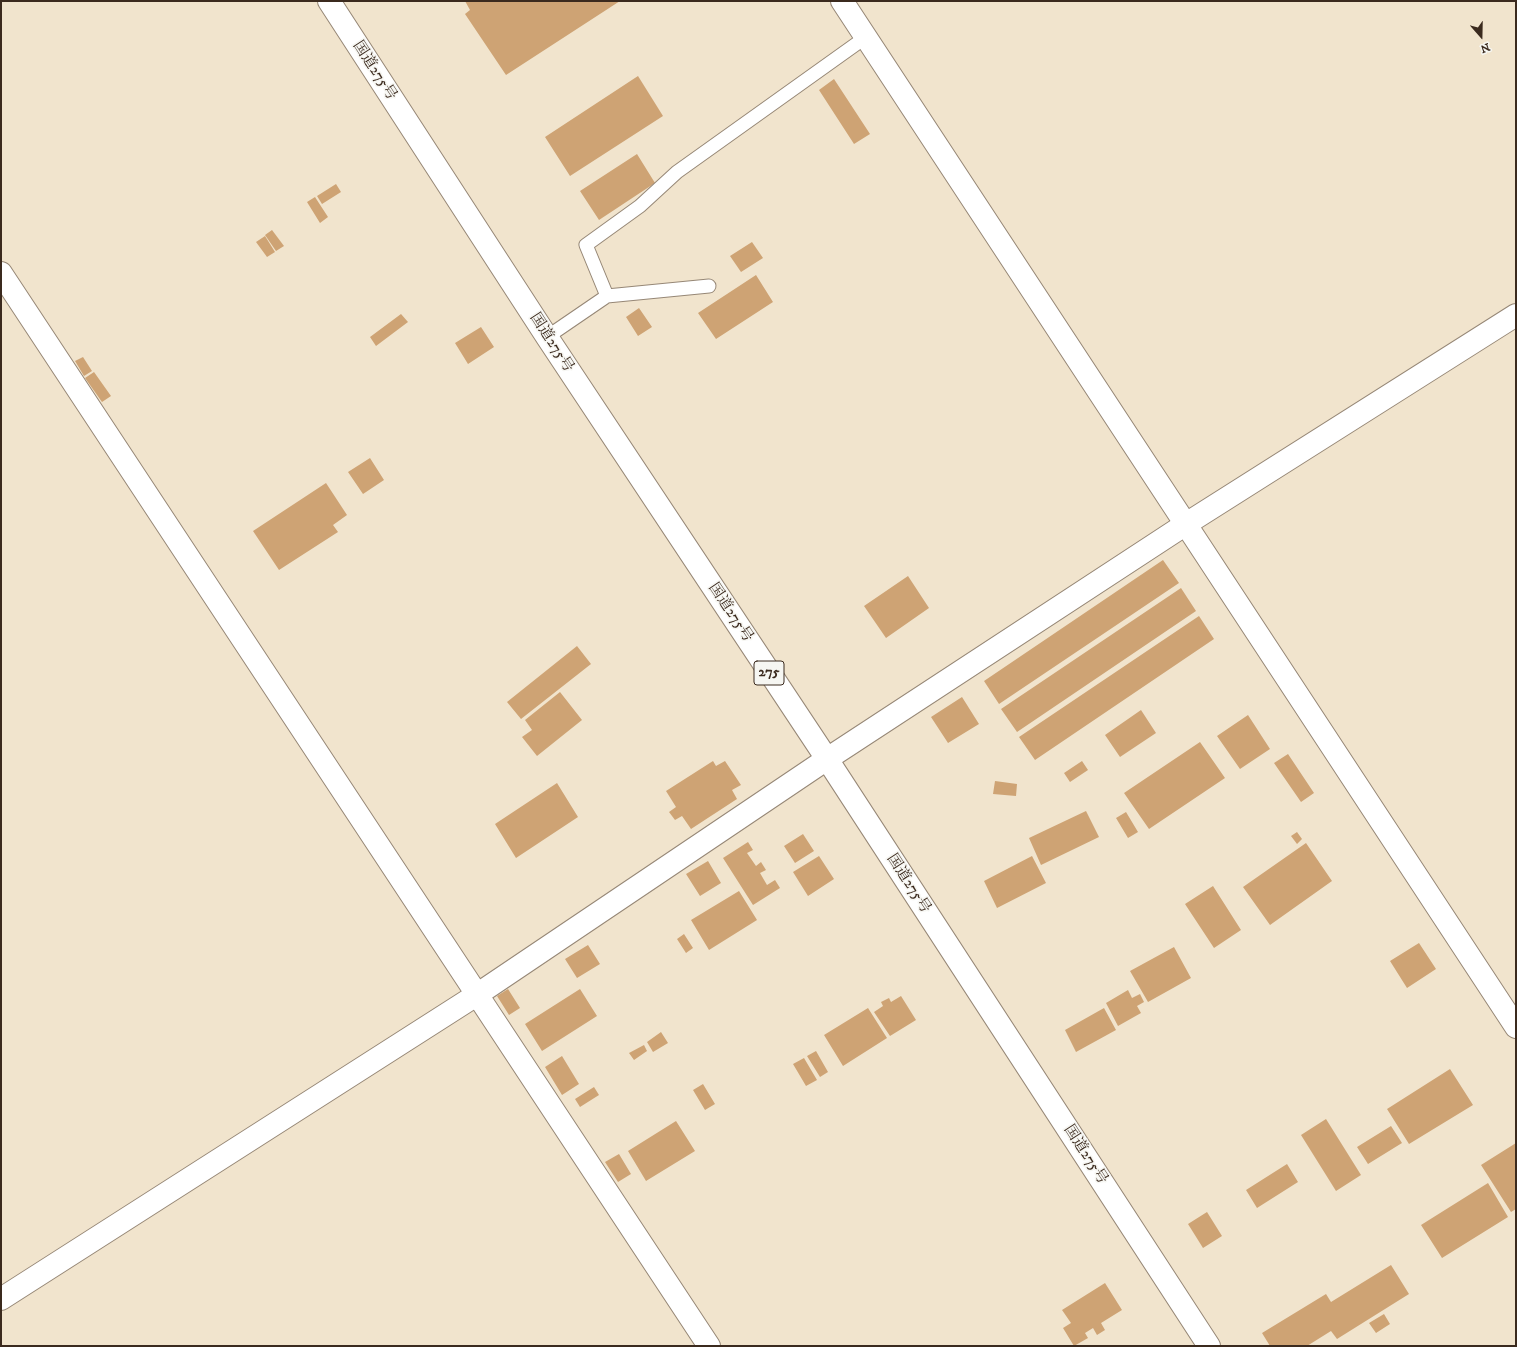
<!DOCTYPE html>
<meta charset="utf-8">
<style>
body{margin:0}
#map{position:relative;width:1517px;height:1347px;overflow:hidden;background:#f1e4cd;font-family:"IM FELL DW Pica",serif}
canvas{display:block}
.frame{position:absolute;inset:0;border:2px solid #3b2a1e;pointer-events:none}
.north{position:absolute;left:1461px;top:16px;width:40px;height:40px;-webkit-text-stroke:3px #f6f6f2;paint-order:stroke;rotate:160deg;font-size:11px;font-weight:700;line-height:16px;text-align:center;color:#3b2a1e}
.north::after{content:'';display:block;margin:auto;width:14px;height:18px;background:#3b2a1e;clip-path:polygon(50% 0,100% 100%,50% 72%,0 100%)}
</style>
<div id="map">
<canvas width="1517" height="1347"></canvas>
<div class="frame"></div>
<div class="north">N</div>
</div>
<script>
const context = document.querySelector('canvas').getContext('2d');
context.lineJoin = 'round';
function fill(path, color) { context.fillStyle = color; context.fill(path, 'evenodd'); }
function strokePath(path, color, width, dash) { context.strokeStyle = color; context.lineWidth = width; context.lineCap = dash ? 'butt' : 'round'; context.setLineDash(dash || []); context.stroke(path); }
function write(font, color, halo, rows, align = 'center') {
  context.font = font + ' "IM FELL DW Pica","Noto Serif JP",serif'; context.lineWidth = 3; context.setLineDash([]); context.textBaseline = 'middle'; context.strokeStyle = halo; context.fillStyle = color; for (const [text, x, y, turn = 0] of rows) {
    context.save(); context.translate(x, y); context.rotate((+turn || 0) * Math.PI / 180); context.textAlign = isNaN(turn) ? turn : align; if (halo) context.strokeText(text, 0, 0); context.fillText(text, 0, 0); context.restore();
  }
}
fill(new Path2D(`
 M465 1H620L506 75 465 14 470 10Z
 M638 76 663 116 570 176 545 137Z
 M834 79 870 134 854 144 819 90Z
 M637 154 655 183 599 220 580 191Z
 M336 184 341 192 322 204 317 196Z
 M315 197 328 217 320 223 307 202Z
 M272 230 284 246 276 251 265 235Z
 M265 236 275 252 267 257 256 242Z
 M752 242 763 258 741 272 730 256Z
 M756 275 773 302 716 339 698 313Z
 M639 308 652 327 638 336 626 317Z
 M401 314 408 322 376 346 370 337Z
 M481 327 494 347 468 364 455 343Z
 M83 357 92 371 84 376 75 361Z
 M94 372 111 396 102 402 85 378Z
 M370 458 384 480 363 494 348 472Z
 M326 483 347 515 333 525 338 532 279 570 253 531Z
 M1163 560 1179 583 999 704 984 681Z
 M908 576 929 608 886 638 864 606Z
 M1181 588 1196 611 1017 732 1001 709Z
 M1199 616 1214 639 1035 760 1019 737Z
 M577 646 591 664 521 719 507 702Z
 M560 692 582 720 537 756 522 737 532 730 525 720Z
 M962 697 979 724 948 743 931 717Z
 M1141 710 1156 733 1120 757 1105 735Z
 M1248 715 1270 749 1240 769 1217 736Z
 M1200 742 1225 778 1149 829 1124 793Z
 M1288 754 1314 793 1301 802 1274 763Z
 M713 761 716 766 725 761 741 785 732 790 737 799 691 829 682 816 675 820 669 812 676 807 666 791Z
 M1082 761 1088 770 1070 782 1064 773Z
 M995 781 1017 784 1016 796 993 794Z
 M557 783 578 817 516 858 495 824Z
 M1086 811 1099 837 1041 865 1029 838Z
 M1126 812 1138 832 1128 838 1116 818Z
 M1297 832 1302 839 1297 844 1291 836Z
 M803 834 814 851 795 863 784 846Z
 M748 842 753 850 747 853 756 866 761 862 766 870 760 873 767 885 775 880 780 888 753 905 723 858Z
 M1306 843 1332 881 1270 925 1243 887Z
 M819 856 834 879 808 896 793 872Z
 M1032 856 1046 883 997 908 984 881Z
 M708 861 721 883 700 896 686 874Z
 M1213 886 1241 930 1214 948 1185 904Z
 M739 891 757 920 709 950 691 920Z
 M684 934 693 948 686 953 677 939Z
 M1419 943 1436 969 1407 988 1390 961Z
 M588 945 600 964 577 978 565 959Z
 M1174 947 1191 978 1148 1002 1130 971Z
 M508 989 520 1008 509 1015 497 996Z
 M580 989 597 1016 542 1051 525 1024Z
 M1128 990 1132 998 1140 994 1144 1002 1137 1006 1141 1013 1118 1026 1106 1003Z
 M901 996 916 1020 890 1036 874 1012 883 1006 881 1002 889 998 891 1002Z
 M868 1008 887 1038 843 1066 824 1035Z
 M1104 1008 1116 1030 1076 1052 1065 1030Z
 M661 1032 668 1043 653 1052 647 1042Z
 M644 1045 647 1051 634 1060 629 1053Z
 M816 1051 828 1072 820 1077 807 1056Z
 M562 1056 579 1084 562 1095 545 1067Z
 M804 1058 817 1080 806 1086 793 1064Z
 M1450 1069 1473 1105 1409 1144 1387 1109Z
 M703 1084 715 1104 705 1110 693 1090Z
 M594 1087 599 1095 580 1107 575 1099Z
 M1326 1119 1361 1175 1336 1191 1301 1135Z
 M676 1121 695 1151 646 1181 628 1151Z
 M1391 1126 1402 1143 1368 1164 1357 1147Z
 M1516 1143V1209L1511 1212 1481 1165Z
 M619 1154 631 1174 618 1182 605 1162Z
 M1287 1164 1298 1182 1257 1208 1246 1190Z
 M1488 1183 1508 1217 1442 1258 1421 1225Z
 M1207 1212 1222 1236 1203 1248 1188 1224Z
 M1391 1265 1409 1294 1337 1339 1331 1331 1307 1346H1270L1262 1333 1326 1294 1331 1302Z
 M1105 1283 1122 1310 1101 1323 1105 1330 1097 1335 1093 1328 1085 1333 1088 1338 1074 1346 1063 1328 1071 1323 1062 1310Z
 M1384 1314 1390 1324 1376 1333 1369 1323Z`), '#cea374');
const service = new Path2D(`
 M607 296 709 286
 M547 337 607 296 586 245 640 206 677 172 866 37`);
const minor = new Path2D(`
 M842 1 1516 1027
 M1 273 709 1346
 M1 1299 478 994 827 759 1186 524 1516 315`);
const trunk = new Path2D(`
 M329 1 547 337 827 759 1209 1346`);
strokePath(service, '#968776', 15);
strokePath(minor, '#968776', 24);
strokePath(trunk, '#968776', 24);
strokePath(service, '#fff', 13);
strokePath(minor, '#fff', 22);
strokePath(trunk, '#fff', 22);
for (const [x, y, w] of [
 [769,673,30]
]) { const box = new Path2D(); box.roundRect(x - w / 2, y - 12, w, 24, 3); context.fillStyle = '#f6f6f2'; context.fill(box); strokePath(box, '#3b2a1e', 1); }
write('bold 14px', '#3b2a1e', null, [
 ["275",769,673]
]);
write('15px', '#3b2a1e', '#f6f6f2', [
 ["国道275号",374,71,57],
 ["国道275号",551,343,57],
 ["国道275号",730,613,56],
 ["国道275号",908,884,57],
 ["国道275号",1085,1155,57]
]);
</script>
